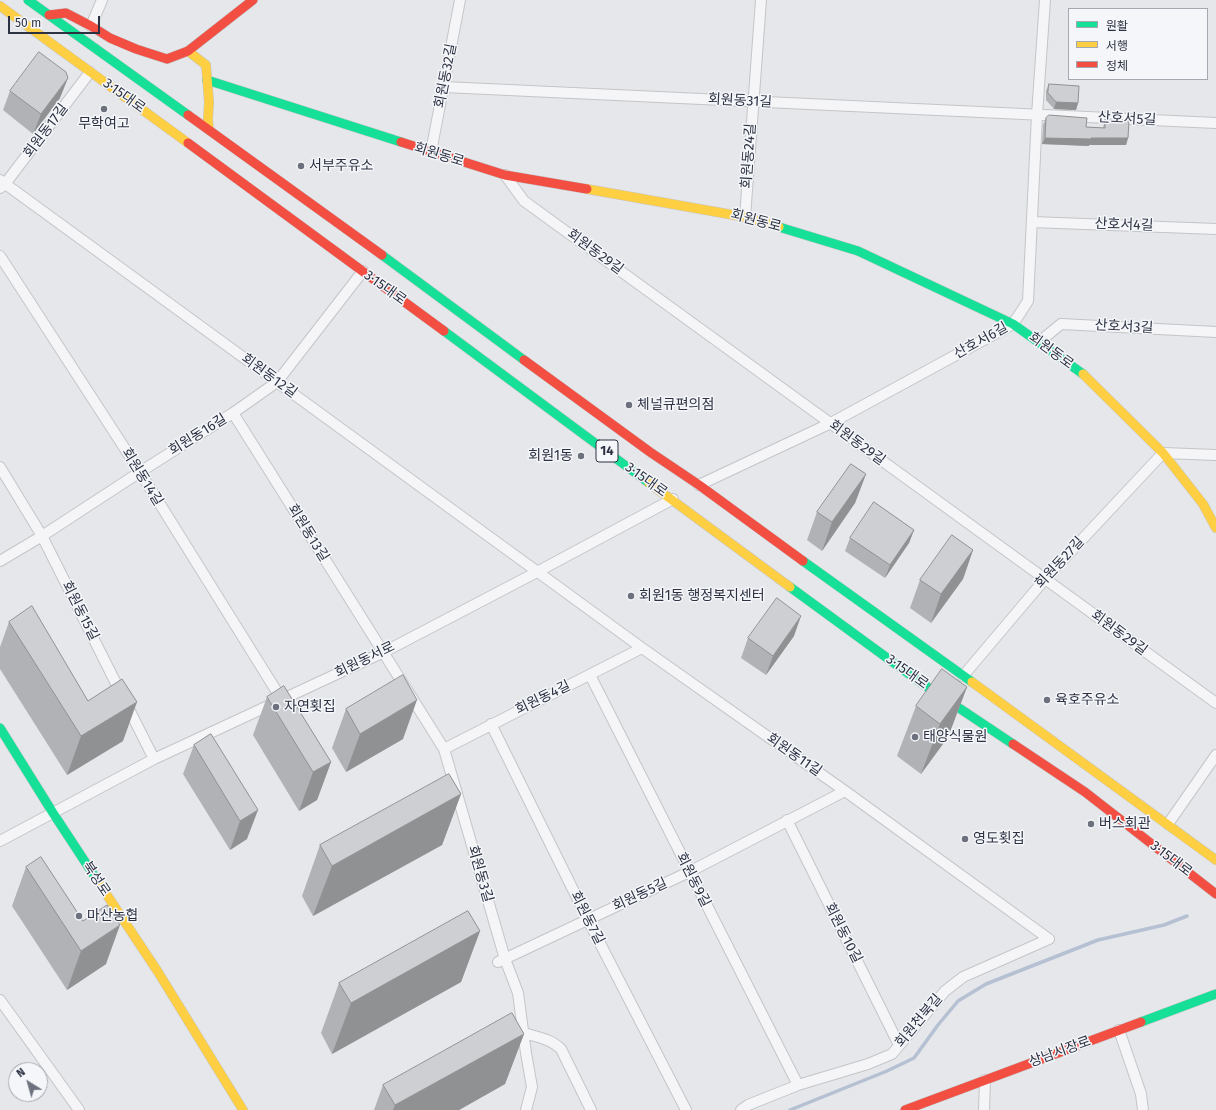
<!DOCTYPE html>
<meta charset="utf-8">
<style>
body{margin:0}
#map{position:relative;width:1216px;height:1110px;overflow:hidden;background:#e5e7ea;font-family:"Fira Sans","Noto Sans KR",sans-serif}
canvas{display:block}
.legend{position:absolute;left:1068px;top:8px;width:140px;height:72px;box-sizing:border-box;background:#f4f6f9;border:1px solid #a4a8b0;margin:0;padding:5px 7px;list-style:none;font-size:12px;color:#2d3243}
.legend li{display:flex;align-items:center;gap:8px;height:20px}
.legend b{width:20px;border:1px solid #a4a8b0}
.north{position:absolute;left:8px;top:1062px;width:40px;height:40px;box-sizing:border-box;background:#f4f6f9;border:1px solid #a4a8b0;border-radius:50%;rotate:323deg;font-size:11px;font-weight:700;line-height:16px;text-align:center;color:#2d3243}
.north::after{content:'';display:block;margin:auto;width:14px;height:18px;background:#6d717d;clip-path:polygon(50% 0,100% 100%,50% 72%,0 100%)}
.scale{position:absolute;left:8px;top:16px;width:92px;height:18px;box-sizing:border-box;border:2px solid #2d3243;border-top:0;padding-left:5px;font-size:12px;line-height:14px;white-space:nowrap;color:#2d3243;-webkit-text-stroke:3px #f4f6f9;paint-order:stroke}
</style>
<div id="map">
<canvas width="1216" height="1110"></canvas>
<ul class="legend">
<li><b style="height:5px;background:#16e098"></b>원활</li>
<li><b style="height:5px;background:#ffcf43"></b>서행</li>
<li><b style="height:5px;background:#f24e42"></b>정체</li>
</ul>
<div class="north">N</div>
<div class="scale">50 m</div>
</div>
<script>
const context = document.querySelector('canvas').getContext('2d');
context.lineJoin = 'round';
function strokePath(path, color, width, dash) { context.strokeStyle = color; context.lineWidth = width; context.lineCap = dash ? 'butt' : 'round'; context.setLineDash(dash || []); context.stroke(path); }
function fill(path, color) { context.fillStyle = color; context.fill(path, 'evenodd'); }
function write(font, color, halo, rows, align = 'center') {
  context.font = font + ' "Fira Sans","Noto Sans KR",sans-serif'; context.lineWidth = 3; context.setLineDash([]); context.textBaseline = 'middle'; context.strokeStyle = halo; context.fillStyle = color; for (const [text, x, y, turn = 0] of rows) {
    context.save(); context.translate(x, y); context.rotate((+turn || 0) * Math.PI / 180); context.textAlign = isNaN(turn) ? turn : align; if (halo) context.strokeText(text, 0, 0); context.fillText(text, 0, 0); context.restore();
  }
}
strokePath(new Path2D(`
 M790 1110 887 1071 914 1058 938 1025 958 1001 986 984 1098 940 1164 925 1187 916`), '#b6c0d3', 3.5);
const street = new Path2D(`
 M91 26 102 0
 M444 87 1216 123
 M431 152 460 0
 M505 175 524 201 1216 703
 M0 180 642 648 845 791 1049 939
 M0 188 5 184 90 72
 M745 217 761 0
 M1032 222 1216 229
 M0 256 140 472 282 700
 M1039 342 1061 324 1216 332
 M233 413 444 749 505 959 518 993 526 1053 532 1087 526 1110
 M0 467 42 536 154 759
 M699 485 831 423 1013 324 1028 301 1037 115 1045 0
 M0 561 42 536 140 472 233 413 277 382 363 271
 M590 675 798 1085
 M963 676 1045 579 1163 453 1216 455
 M491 724 588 920 686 1110
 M444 749 642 648
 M787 820 899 1045
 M1168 824 1216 755
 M0 841 154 759 384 652 537 572 673 499
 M498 962 689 872 845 791
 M0 1000 79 1110
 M1119 1030 1141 1094 1143 1110
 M524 1033C537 1037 551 1039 561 1049L591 1110
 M741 1110 748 1105 798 1085 868 1064 892 1054 945 991 963 977 1049 939
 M984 1110 985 1080`);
const fast = new Path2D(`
 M28 0 188 115
 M207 80 401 142
 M779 227 858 251 1013 324 1083 374
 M382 255 524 360
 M444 331 649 483
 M803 561 972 682
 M790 587 920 682 1013 744
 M0 728 53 813 97 880
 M1141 1022 1216 994`);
const slow = new Path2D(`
 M0 6 188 143
 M188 51 206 65 209 102 208 119 209 130
 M587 189 745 217 779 227
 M1083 374 1163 453 1203 504 1216 528
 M649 483 790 587
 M972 682 1216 860
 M97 880 158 972 243 1110`);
const jam = new Path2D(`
 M49 15 66 13 91 26 110 38 136 49 167 59 188 51 253 0
 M188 115 382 255
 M401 142 505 175 587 189
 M188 143 444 331
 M524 360 650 452 699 485 803 561
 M1013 744 1085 792 1216 894
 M905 1110 1141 1022`);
strokePath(street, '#c3c5c8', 12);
strokePath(fast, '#c3c5c8', 10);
strokePath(slow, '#c3c5c8', 10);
strokePath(jam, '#c3c5c8', 10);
strokePath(street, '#f5f5f7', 10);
strokePath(fast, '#16e098', 9);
strokePath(slow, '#ffcf43', 9);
strokePath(jam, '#f24e42', 9);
fill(new Path2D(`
 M1049 84 1078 103 1076 110 1054 109 1046 100V91Z
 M10 91 60 98 33 134 3 110Z
 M1046 118 1086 127 1103 128 1105 119 1128 138 1126 145H1089V146L1042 144 1043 125Z
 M866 474 855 503 822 551 807 540 817 512Z
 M914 530 909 543 885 578 845 551 850 538Z
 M973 550 963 579 931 623 910 608 920 580Z
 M9 622 88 701 123 741 67 775 0 669V647Z
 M794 636 766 675 741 658 748 638Z
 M967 687 948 737 921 774 897 756 916 706Z
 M267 697 331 762 317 800 299 811 253 735Z
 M346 709 403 739 346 772 332 748Z
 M211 734 247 839 230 850 183 774 194 745Z
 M461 794 442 845 313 916 302 896 320 845Z
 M26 867 106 964 67 990 12 906Z
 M480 931 461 982 332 1054 321 1033 339 983Z
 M524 1034 505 1084 459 1110H374L383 1085Z`), '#b1b2b5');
fill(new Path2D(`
 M68 78 60 98 33 134 41 114Z
 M1056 102 1078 103 1076 110 1054 109Z
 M1045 138H1128L1126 145H1089V146L1042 144Z
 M866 474 855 503 822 551 832 522Z
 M914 530 909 543 885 578 890 565Z
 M973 550 963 579 931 623 941 594Z
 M801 616 794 636 766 675 773 656Z
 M967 687 948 737 921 774 940 724Z
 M417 700 403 739 346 772 360 734Z
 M137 702 123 741 67 775 81 736Z
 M331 762 317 800 299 811 313 772Z
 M461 794 442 845 313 916 332 866Z
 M258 810 247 839 230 850 240 821Z
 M120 925 106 964 67 990 81 951Z
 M480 931 461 982 332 1054 351 1003Z
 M524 1034 505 1084 459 1110H393L395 1105Z`), '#909193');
const building = new Path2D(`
 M39 52 66 72 68 78 41 114 10 91Z
 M1049 84 1079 86 1078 103 1056 102 1048 93Z
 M1049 115 1087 118 1086 127 1105 128V119L1129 120 1128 138H1091V139L1045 138 1046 118Z
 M851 464 866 474 832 522 817 512Z
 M874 502 914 530 890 565 850 538Z
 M952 535 973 550 941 594 920 580Z
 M777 598 801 616 773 656 748 638Z
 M32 606 88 701 122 679 137 702 81 736 9 622Z
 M942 669 967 687 940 724 916 706Z
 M403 675 417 700 360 734 346 709Z
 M284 686 331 762 313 772 267 697Z
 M211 734 258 810 240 821 194 745Z
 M449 774 461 794 332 866 320 845Z
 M41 857 83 921 107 905 120 925 81 951 26 867Z
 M468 911 480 931 351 1003 339 983Z
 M512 1013 524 1034 395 1105 383 1085Z`);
fill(building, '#cecfd2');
strokePath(building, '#909193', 1);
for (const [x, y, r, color] of [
 [104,109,4,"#6d717d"],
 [301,166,4,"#6d717d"],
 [629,405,4,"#6d717d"],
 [581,456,4,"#6d717d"],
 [631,596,4,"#6d717d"],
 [1047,700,4,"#6d717d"],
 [276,707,4,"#6d717d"],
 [915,737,4,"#6d717d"],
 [1091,824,4,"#6d717d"],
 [965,839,4,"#6d717d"],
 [79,916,4,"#6d717d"]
]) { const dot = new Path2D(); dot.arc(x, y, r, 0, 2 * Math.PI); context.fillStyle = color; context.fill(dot); strokePath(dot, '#f4f6f9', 1.5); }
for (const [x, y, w] of [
 [607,451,22]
]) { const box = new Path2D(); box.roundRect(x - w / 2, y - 11, w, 22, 3); context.fillStyle = '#f4f6f9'; context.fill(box); strokePath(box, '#2d3243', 1); }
write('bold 13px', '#2d3243', null, [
 ["14",607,451]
]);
write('14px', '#2d3243', '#f4f6f9', [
 ["회원동32길",446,76,-79],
 ["3·15대로",124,96,36],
 ["회원동31길",740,101,3],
 ["산호서5길",1127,119,3],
 ["회원동17길",46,131,-53],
 ["회원동로",439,155,17],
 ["회원동24길",749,156,-86],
 ["회원동로",756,221,15],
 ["산호서4길",1124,225,2],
 ["회원동29길",595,252,36],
 ["3·15대로",385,288,36],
 ["산호서3길",1124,327,3],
 ["산호서6길",981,341,-29],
 ["회원동로",1051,351,36],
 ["회원동12길",269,376,36],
 ["회원동16길",198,435,-32],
 ["회원동29길",857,443,36],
 ["회원동14길",142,477,58],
 ["3·15대로",646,480,36],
 ["회원동13길",308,533,58],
 ["회원동27길",1060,563,-47],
 ["회원동15길",80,611,63],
 ["회원동29길",1119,633,36],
 ["회원동서로",365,660,-26],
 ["3·15대로",907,672,36],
 ["회원동4길",543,698,-26],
 ["회원동11길",794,755,35],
 ["3·15대로",1171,859,38],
 ["회원동3길",480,874,74],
 ["북성로",96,879,56],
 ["회원동9길",693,880,63],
 ["회원동5길",640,895,-25],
 ["회원동7길",587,918,63],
 ["회원동10길",843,933,63],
 ["회원천북길",919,1021,-50],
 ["상남시장로",1060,1052,-20]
]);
write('14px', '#2d3243', '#f4f6f9', [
 ["무학여고",104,124,"center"],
 ["서부주유소",309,166],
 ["체널큐편의점",637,405],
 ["회원1동",573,456,"right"],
 ["회원1동 행정복지센터",639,596],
 ["육호주유소",1055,700],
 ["자연횟집",284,707],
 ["태양식물원",923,737],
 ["버스회관",1099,824],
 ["영도횟집",973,839],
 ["마산농협",87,916]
], 'left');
</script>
